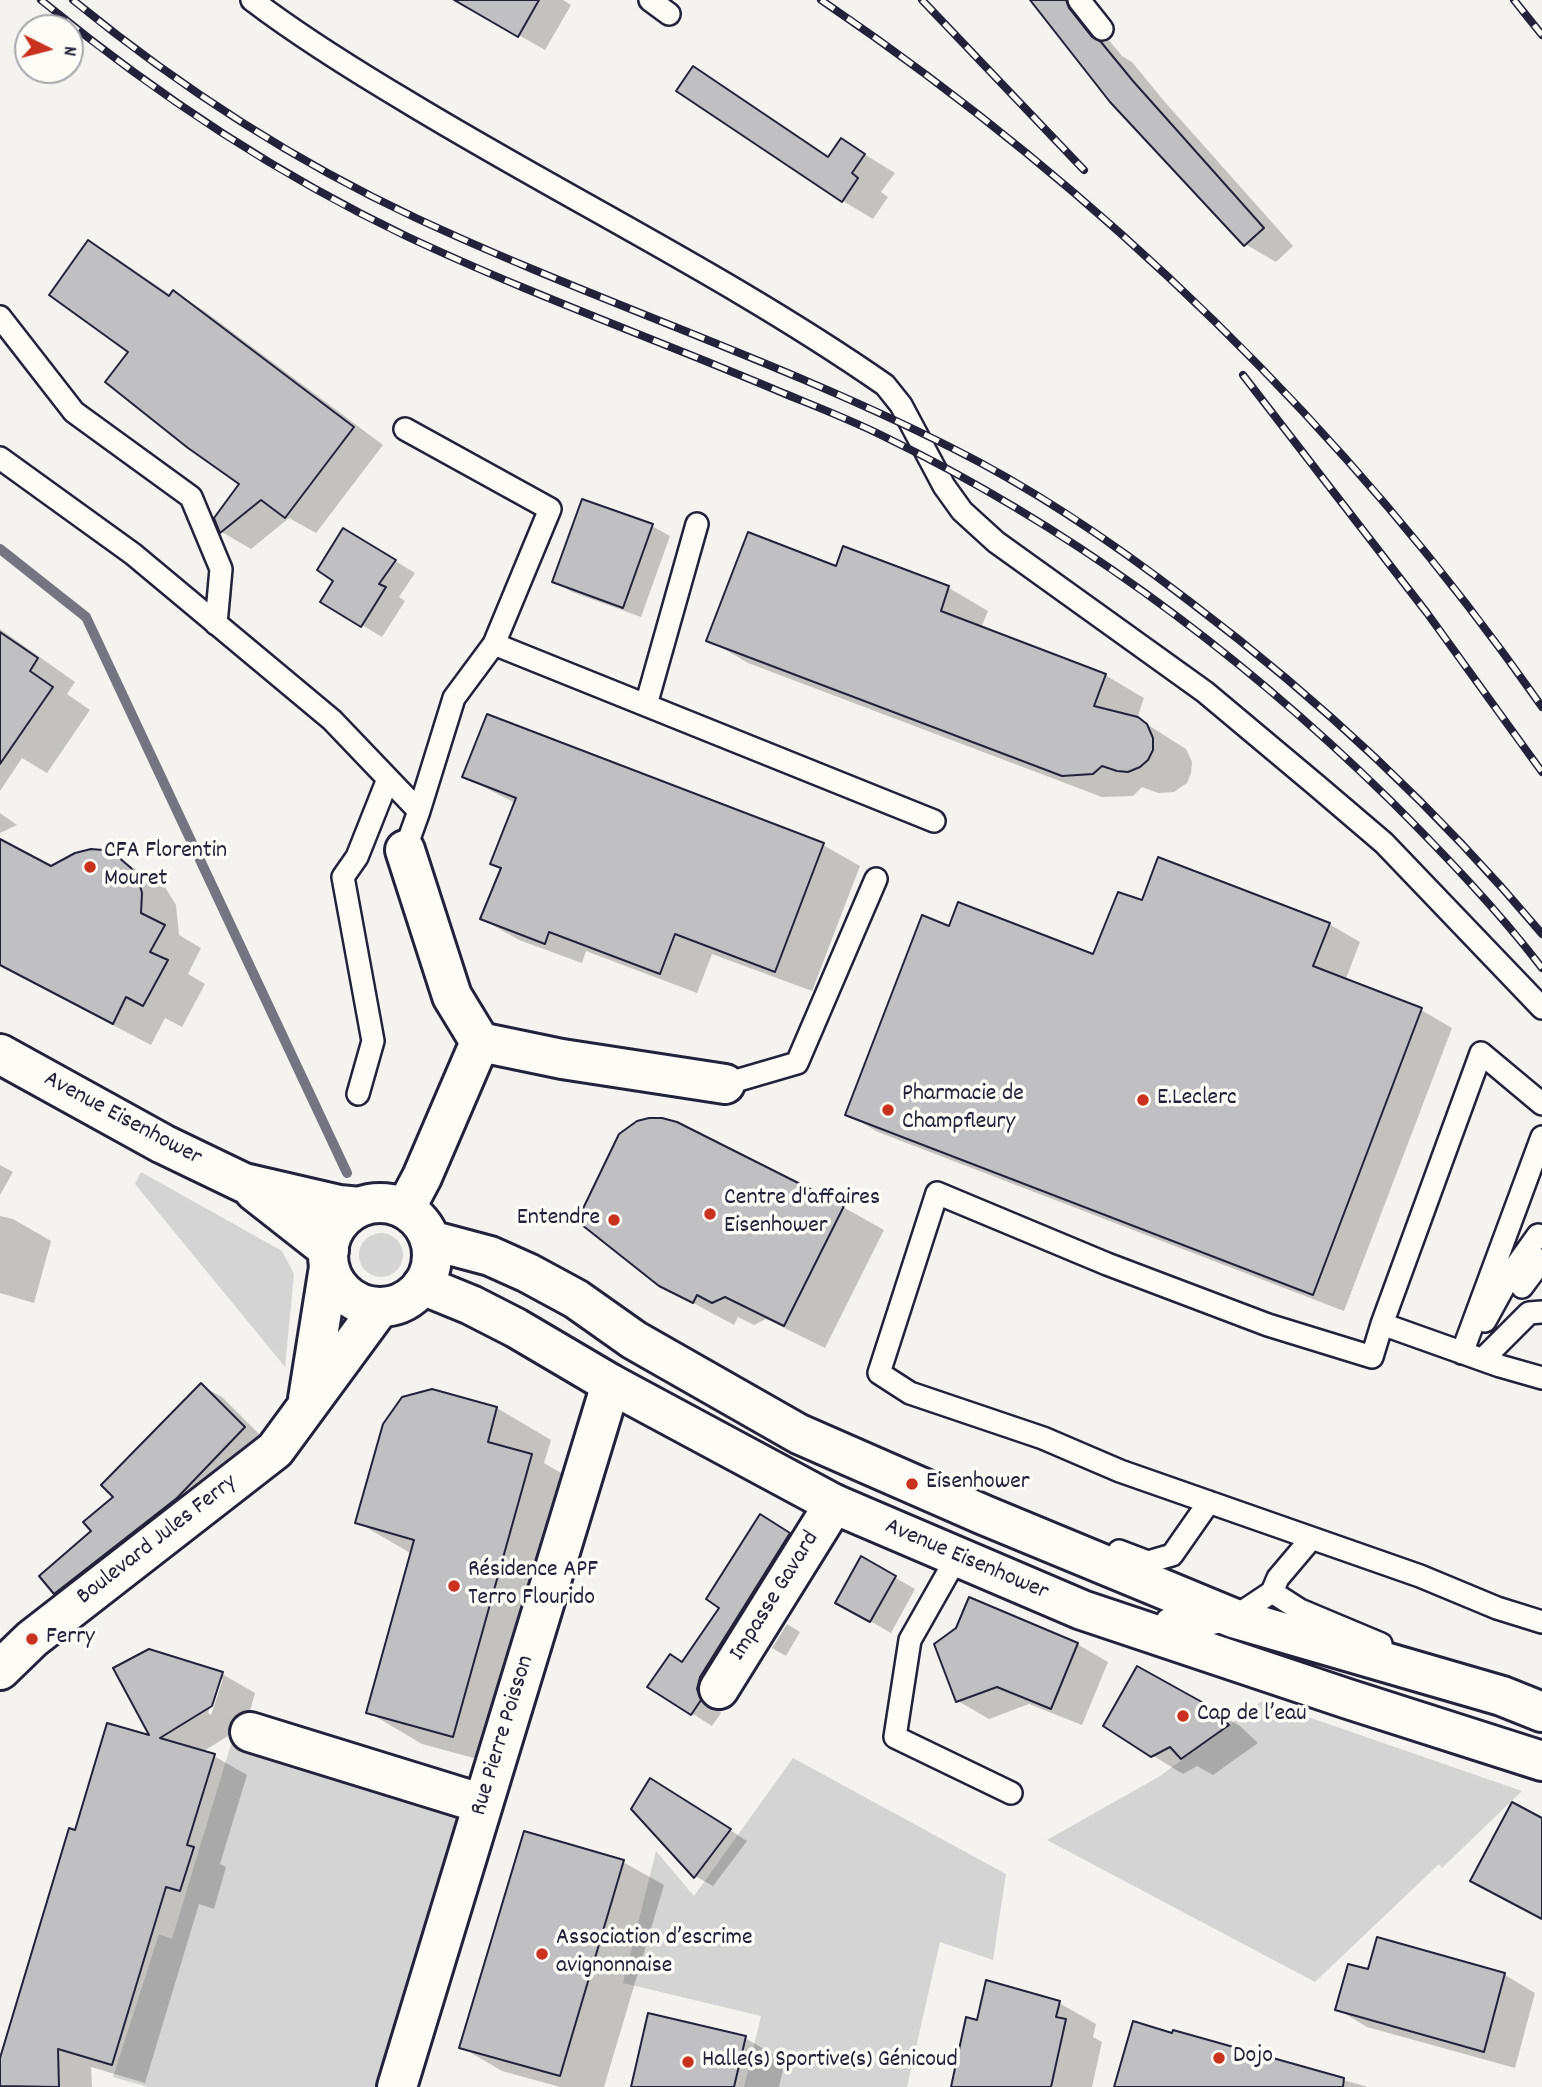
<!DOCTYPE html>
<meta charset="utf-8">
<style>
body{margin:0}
#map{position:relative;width:1542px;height:2087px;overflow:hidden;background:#f4f3ef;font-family:Dekko,sans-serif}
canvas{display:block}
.north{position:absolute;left:14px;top:14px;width:70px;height:70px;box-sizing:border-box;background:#fdfcf7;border:2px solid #a5a5ac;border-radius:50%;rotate:96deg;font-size:19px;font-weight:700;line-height:28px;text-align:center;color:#22223b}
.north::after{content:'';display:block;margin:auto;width:24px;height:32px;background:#c8321e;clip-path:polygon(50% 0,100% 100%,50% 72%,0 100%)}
</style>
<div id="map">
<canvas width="1542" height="2087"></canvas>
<div class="north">N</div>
</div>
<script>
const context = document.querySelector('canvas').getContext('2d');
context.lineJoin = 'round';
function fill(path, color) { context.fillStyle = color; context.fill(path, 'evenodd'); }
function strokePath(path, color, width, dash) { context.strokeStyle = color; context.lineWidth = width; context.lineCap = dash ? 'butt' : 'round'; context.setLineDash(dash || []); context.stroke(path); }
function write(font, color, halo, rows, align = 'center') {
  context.font = font + ' Dekko,sans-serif'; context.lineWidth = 7; context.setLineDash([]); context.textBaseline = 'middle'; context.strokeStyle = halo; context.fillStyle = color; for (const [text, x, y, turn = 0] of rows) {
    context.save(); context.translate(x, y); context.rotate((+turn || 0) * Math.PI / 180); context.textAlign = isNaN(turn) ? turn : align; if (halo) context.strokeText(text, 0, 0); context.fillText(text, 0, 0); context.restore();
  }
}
fill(new Path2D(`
 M141 1172 282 1251 294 1274 285 1367 135 1184Z
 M359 1255a22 22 0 1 1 44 0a22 22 0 1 1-44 0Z
 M1262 1701 1522 1791 1442 1868 1439 1864 1315 1982 1047 1840 1160 1776Z
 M231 1744 463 1815 387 2087H148L113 2077 159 1934 172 1939Z
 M793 1758 1006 1874 993 1960 940 1942 907 2087H744L761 2016 623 1983 656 1851 694 1896Z`), '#d5d4d5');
fill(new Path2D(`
 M458 0H563L571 5 545 50Z
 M1032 0H1082L1099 28 1122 56 1132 62 1164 101 1293 246 1276 262 1245 244Z
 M693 68 724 86 830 157 841 140 895 173 881 192 888 197 873 219 843 201Z
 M89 242 118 259 172 296 174 293 203 310 383 445 316 533 289 518 251 549 222 532 216 519 241 483 130 351Z
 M652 526 670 536 641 617 572 592 554 581Z
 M364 542 415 573 399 597 405 601 382 637 362 625Z
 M844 548 949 588 988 611 981 628 1105 675 1144 698 1137 718 1186 749 1192 762 1191 773 1187 783 1174 792 1158 793 1142 787 1133 796 1102 797 748 663 709 640 837 568Z
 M0 629 75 682 67 694 90 710 47 773 22 758 0 791Z
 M465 777 823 845 860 866 812 991 712 954 697 993 586 951 582 963 519 940 482 919 503 869 493 863 515 803Z
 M0 813 17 825 0 833Z
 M0 841 51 868 116 857 165 887 176 905 179 935 201 948 188 974 205 984 182 1027 165 1018 151 1045 0 966Z
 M1143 903 1329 924 1360 942 1345 981 1421 1010 1452 1028 1344 1311 878 1132 847 1114 950 928 1094 957Z
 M0 1165 13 1172 0 1195Z
 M843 1207 884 1230 825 1348 766 1319 754 1325 738 1317 734 1325 660 1285Z
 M0 1216 13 1219 51 1241 34 1303 0 1293Z
 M201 1386 222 1397 265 1440 76 1605 55 1593 116 1497Z
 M432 1391 497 1408 551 1440 544 1463 585 1487 507 1767 422 1744 368 1712 412 1554 357 1522Z
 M781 1528 810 1546 717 1702 721 1713 712 1726 650 1687 683 1663Z
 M862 1559 915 1589 891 1633 837 1602Z
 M787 1624 800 1632 786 1656 772 1648Z
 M1077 1644 1108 1662 1082 1725 1029 1704 989 1719 958 1701Z
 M222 1674 255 1693 246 1725 202 1752 214 1756 247 1775 220 1864 226 1867 214 1909 199 1904 145 2083 91 2067 92 2087H0V2064L76 1833 152 1738ZM219 1679H223L211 1715 208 1713Z
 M1208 1707 1240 1726 1258 1743 1213 1775 1197 1766 1183 1774 1152 1755Z
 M669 1791 747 1841 713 1886 695 1876Z
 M623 1862 664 1885 604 2087H560L502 2071 461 2047Z
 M1378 1939 1505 1975 1535 1993 1515 2068 1367 2027 1337 2009 1369 1971Z
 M1059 2003 1096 2024 1093 2037 1102 2042 1092 2087H953Z
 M1174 2032 1368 2087H1115Z
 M745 2038 785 2061 779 2087H632Z`), '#0003');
strokePath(new Path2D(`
 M0 549 86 617 347 1173`), '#757582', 10);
const building = new Path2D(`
 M454 0H539L518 37Z
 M1030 0H1066L1069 8 1092 37 1101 42 1133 81 1264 228 1244 246 1110 102Z
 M693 66 828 157 841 138 865 154 852 173 858 178 842 202 676 91Z
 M88 240 169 296 173 290 354 427 285 518 261 500 220 533 214 518 239 484 188 448 105 382 128 352 49 295Z
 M582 499 653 524 623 608 552 582Z
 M343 528 396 560 379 584 386 587 361 627 320 602 333 581 317 570Z
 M748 532 836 566 843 546 949 586 941 611 1106 674 1094 706 1138 717 1147 724 1153 738V750L1148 760 1140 767 1128 772 1117 771 1102 766 1093 774 1062 776 706 641Z
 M0 632 38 658 30 671 53 687 0 764Z
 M487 714 824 843 775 972 675 934 660 974 549 932 545 944 480 919 501 868 490 864 516 798 462 777Z
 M0 839 51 866 75 853 91 849 103 850 116 855 131 868 139 882 142 893 141 913 165 925 150 952 168 960 143 1006 126 997 113 1024 0 965Z
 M1158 857 1330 923 1313 966 1422 1008 1313 1295 845 1115 922 915 949 926 958 902 1093 954 1118 892 1142 900Z
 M649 1118H662L677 1122 844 1206 784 1326 725 1297 712 1303 697 1295 693 1303 659 1286 577 1221 619 1134 637 1121Z
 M201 1383 245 1427 177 1498 54 1594 39 1576 91 1531 83 1522 113 1497 101 1485Z
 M432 1389 497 1407 488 1442 532 1454 453 1737 366 1713 414 1540 355 1523 383 1424 402 1397Z
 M760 1514 790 1533 700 1677 697 1689 701 1700 691 1715 647 1687 670 1654 682 1662 719 1608 706 1599Z
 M861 1556 896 1576 870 1622 835 1603Z
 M969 1597 1078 1643 1051 1709 997 1687 956 1702 934 1644 956 1628Z
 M149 1649 223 1672 212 1706 160 1738 215 1754 187 1845 194 1847 180 1891 166 1887 112 2065 58 2049 59 2087 0 2086V2058L69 1828 75 1830 107 1723 149 1735 113 1668Z
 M1137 1666 1209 1706 1229 1725 1181 1759 1170 1747 1151 1757 1103 1726Z
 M650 1778 731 1829 694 1878 631 1809Z
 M1512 1802 1542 1818V1919L1470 1881Z
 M524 1831 624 1860 560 2076 459 2048Z
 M1377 1937 1505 1973 1484 2052 1335 2010 1348 1964 1368 1969Z
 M986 1980 1060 2001 1056 2017 1066 2019 1051 2087H951L966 2017 977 2020Z
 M648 2013 746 2036 734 2087H631Z
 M1133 2021 1172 2033 1173 2030 1344 2078 1343 2087H1114Z`);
fill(building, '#c0bfc2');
strokePath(building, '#22223b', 2);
const service = new Path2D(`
 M252 0C302 38 357 72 411 104 568 199 734 280 885 385L901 405 944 486 962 511 996 542 1205 692 1316 785 1384 843 1542 1008
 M650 0 669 14
 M1079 0 1102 29
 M0 317 74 412 191 497 221 569 216 624
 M405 429 550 509 494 644 454 698 419 811
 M0 458 133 554 332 720 419 811 405 850
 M494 644 934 821
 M646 705 697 524
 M725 1084 797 1063 876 879
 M358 1094 373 1041 343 877 357 857 388 779
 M1542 1104 1481 1053 1382 1324 1372 1357 1268 1325 1107 1264 937 1193 879 1373 910 1393 1043 1438 1120 1471 1420 1576 1497 1608 1542 1622
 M1522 1287 1542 1260
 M1485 1321 1513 1270 1538 1235
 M1382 1324 1500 1366 1542 1378
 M1462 1353 1542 1137
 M1483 1359 1529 1313 1542 1312
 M1311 1539 1278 1578 1272 1592 1300 1610 1381 1644
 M1119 1551 1148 1562 1172 1555 1209 1502
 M957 1557 910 1640 895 1737 1011 1793
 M1167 1620 1195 1628 1233 1618 1272 1592`);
const minor = new Path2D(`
 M405 850 452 996 480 1042
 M405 1209 422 1177 480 1042 562 1059 725 1084
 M719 1689 834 1504
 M250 1732 483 1804
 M397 2087 611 1384`);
const tertiary = new Path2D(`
 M308 1399 329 1267
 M0 1670 32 1639 275 1450 380 1307`);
const secondary = new Path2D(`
 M0 1054 163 1144 244 1183 339 1205 360 1207
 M254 1191 329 1250
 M328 1255a52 52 0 1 1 104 0a52 52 0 1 1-104 0Z
 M430 1240 490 1256 528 1273 576 1299 634 1340 799 1434 984 1515 1233 1618 1502 1696 1542 1712
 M422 1285 471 1305 516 1328 611 1384 834 1504 1082 1610 1348 1699 1542 1761`);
strokePath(service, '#22223b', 26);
strokePath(minor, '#22223b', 44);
strokePath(tertiary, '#22223b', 44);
strokePath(secondary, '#22223b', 44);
strokePath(service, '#fdfcf7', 21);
strokePath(minor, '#fdfcf7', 38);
strokePath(tertiary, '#fdfcf7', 38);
strokePath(secondary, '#fdfcf7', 38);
const rail = new Path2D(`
 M41 0C154 93 274 173 406 236 529 294 658 340 783 393 817 407 851 420 883 436 1071 527 1241 654 1390 800 1443 853 1496 908 1542 968
 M73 0C177 85 294 161 416 218 592 300 778 360 952 448 1036 490 1115 544 1189 601 1319 699 1438 810 1542 934
 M821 0C1101 190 1348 429 1542 707
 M922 0 1084 170
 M1514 0 1542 35
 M1243 375 1427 613 1542 772`);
strokePath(rail, '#22223b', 8);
strokePath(rail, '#fdfcf7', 5, [16]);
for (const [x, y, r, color] of [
 [90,867,7,"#c8321e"],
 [1143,1100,7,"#c8321e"],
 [888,1110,7,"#c8321e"],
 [710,1214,7,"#c8321e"],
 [614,1220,7,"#c8321e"],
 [912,1484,7,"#c8321e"],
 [454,1586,7,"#c8321e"],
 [32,1639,7,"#c8321e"],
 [1183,1716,7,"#c8321e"],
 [542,1954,7,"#c8321e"],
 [1219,2058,7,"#c8321e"],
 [688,2062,7,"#c8321e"]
]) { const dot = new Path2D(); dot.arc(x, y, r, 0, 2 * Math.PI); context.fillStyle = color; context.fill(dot); strokePath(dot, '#fdfcf7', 2.5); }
write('24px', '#22223b', '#fdfcf7', [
 ["CFA Florentin",104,853],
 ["Mouret",104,881],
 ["Pharmacie de",902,1096],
 ["Champfleury",902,1124],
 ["E.Leclerc",1157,1100],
 ["Centre d'affaires",724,1200],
 ["Eisenhower",724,1228],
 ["Entendre",600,1220,"right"],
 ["Eisenhower",926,1484],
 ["Résidence APF",468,1572],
 ["Terro Flourido",468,1600],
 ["Ferry",46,1639],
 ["Cap de l’eau",1197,1716],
 ["Association d’escrime",556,1940],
 ["avignonnaise",556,1968],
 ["Dojo",1233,2058],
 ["Halle(s) Sportive(s) Génicoud",702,2062]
], 'left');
write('24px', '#22223b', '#fdfcf7', [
 ["Avenue Eisenhower",122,1120,28],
 ["Boulevard Jules Ferry",158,1541,-38],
 ["Avenue Eisenhower",966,1561,23],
 ["Impasse Gavard",776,1597,-58],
 ["Rue Pierre Poisson",504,1736,-73]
]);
</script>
